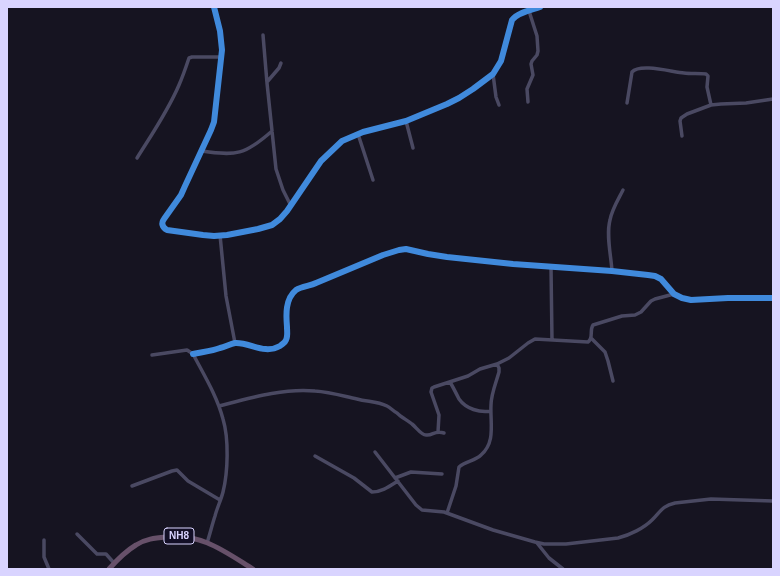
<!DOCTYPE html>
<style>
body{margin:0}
#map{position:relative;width:780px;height:576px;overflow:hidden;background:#161421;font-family:Helvetica,sans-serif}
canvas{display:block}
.frame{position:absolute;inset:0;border:8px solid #d9d4ff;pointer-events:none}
</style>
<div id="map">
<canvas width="780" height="576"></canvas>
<div class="frame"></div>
</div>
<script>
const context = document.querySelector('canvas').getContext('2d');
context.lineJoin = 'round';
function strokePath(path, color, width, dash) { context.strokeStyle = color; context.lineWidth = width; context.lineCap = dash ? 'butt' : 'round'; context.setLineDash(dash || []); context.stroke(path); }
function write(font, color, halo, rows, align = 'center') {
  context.font = font + ' Helvetica,sans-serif'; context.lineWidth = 4; context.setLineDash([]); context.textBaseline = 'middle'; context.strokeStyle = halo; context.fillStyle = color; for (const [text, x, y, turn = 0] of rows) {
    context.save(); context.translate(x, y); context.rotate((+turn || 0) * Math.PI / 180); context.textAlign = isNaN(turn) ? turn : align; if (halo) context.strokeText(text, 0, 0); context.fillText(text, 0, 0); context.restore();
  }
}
strokePath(new Path2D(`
 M214 7 220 31 222 50 214 122 211 130 185 186 181 195 164 219C161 223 162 227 167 230L203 235 214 236 227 235 258 229 272 225 280 219 287 211 321 161 342 141 363 132 406 121 447 104 459 98 473 89 493 74 501 61 512 20C518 12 532 10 540 7
 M263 35 267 83 276 169 283 190 291 206
 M493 74 496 97 499 105
 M267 82 279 68 281 63
 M528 102 527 89 533 75 531 64 532 61 537 55 538 51 537 36 529 11
 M627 103 632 72C640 63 672 72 684 73 691 74 699 73 706 74L708 76 707 87 711 105
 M406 121 413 148
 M358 134 373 180
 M682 136 680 121 681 118 687 114 711 105 721 104 746 103 773 99
 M202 151C236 156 245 155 272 131
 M137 158C152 134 168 111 179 85 183 76 186 67 189 58L192 57H221
 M220 235 226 296 235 343
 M551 267 552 340
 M612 271C611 255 606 235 610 220 612 209 618 200 623 190
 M591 338 605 352 608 361 613 381
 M193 354C202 352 212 351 220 348 225 347 230 344 235 343 250 342 264 355 280 346 282 344 285 343 286 340 288 336 287 331 287 327 286 315 285 299 296 290 302 286 310 286 316 283L383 255 399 250 406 249 428 254 447 257 513 264 612 271 648 275 655 276 661 279 674 294 682 298 691 300 728 298H773
 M152 355 187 350 193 354C204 375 217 396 223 419 229 439 228 472 223 492 221 500 217 508 215 516 212 525 210 534 207 543
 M450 382C453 387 456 393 459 399 466 409 480 413 491 411
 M219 406C250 398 283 388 315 391 330 392 343 396 357 399 368 402 377 401 387 406 391 408 393 411 397 413 401 417 407 420 412 424 416 427 421 435 426 435 433 436 434 430 444 433
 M438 432 439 415 431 392 432 388 434 387 468 376 480 369 497 364 509 358 528 343 535 339 588 342C594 338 589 331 593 325L622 316 635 315 641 312 651 301 655 299 674 294
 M375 452 416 505 422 510 444 512 493 530 535 542 544 544H566L618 538C630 535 644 528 652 520 661 511 662 506 675 503L711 499 773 501
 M315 456 354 478 372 492C382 492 390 486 398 481
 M395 478 411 472 442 474
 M132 486 172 471 177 470 188 481 220 500
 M447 513 456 486 459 467C466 461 475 461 481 455 496 442 490 423 491 405 491 394 496 383 499 372V368L497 364
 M77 534 97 554H106L114 563
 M44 540V557L49 569
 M537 543 549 558 563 569`), '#4a4962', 3.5);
strokePath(new Path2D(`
 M109 569C117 560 126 551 136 545 145 539 155 538 166 537 201 533 224 551 253 569`), '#67516a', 5);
strokePath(new Path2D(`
 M214 7 220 31 222 50 214 122 211 130 185 186 181 195 164 219C161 223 162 227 167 230L203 235 214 236 227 235 258 229 272 225 280 219 287 211 321 161 342 141 363 132 406 121 447 104 459 98 473 89 493 74 501 61 512 20C518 12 532 10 540 7
 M193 354C202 352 212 351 220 348 225 347 230 344 235 343 250 342 264 355 280 346 282 344 285 343 286 340 288 336 287 331 287 327 286 315 285 299 296 290 302 286 310 286 316 283L383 255 399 250 406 249 428 254 447 257 513 264 612 271 648 275 655 276 661 279 674 294 682 298 691 300 728 298H773`), '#408adc', 6);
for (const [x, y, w] of [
 [179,536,30]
]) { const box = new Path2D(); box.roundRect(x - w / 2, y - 8, w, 16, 3); context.fillStyle = '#130f26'; context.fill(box); strokePath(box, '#d9d4ff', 1); }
write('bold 10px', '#d9d4ff', null, [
 ["NH8",179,536]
]);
</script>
